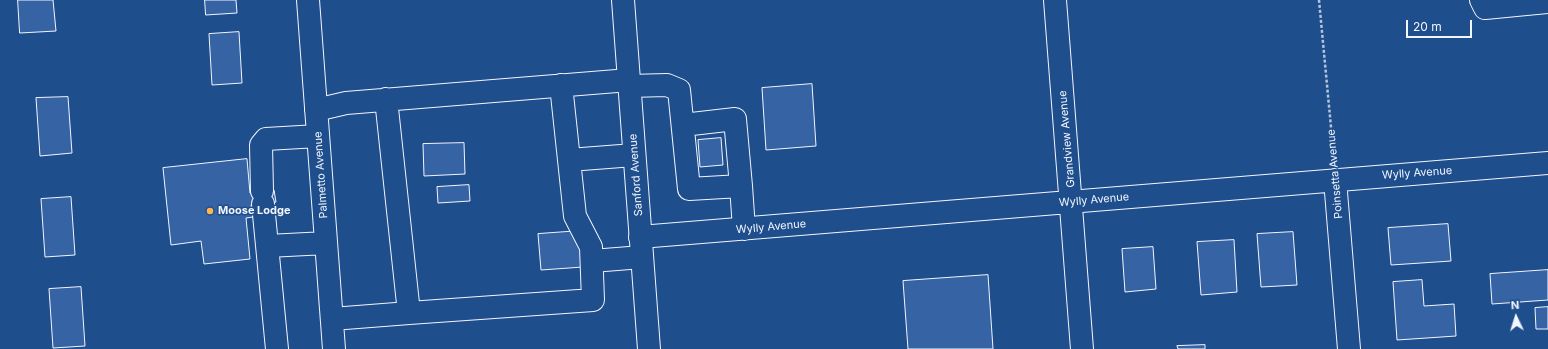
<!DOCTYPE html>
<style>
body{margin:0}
#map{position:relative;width:1548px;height:349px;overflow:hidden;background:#1f4e8c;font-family:Inter,sans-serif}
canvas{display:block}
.north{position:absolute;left:1496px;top:297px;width:40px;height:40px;-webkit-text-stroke:3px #1f4e8c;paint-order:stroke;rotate:356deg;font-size:11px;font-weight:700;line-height:16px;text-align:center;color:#f2f6ff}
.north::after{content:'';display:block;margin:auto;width:14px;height:18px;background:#f2f6ff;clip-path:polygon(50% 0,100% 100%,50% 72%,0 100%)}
.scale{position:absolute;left:1406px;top:20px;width:66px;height:18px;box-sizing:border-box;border:2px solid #f2f6ff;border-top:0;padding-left:5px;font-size:12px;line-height:14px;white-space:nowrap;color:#f2f6ff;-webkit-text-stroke:3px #1f4e8c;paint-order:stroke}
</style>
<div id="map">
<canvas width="1548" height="349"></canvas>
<div class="north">N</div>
<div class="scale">20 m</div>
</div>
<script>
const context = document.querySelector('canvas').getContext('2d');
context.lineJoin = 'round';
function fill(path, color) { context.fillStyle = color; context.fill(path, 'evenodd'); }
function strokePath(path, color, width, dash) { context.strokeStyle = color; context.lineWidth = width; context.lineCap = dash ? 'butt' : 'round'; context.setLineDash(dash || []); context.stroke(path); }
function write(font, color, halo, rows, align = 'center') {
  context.font = font + ' Inter,sans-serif'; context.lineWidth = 3; context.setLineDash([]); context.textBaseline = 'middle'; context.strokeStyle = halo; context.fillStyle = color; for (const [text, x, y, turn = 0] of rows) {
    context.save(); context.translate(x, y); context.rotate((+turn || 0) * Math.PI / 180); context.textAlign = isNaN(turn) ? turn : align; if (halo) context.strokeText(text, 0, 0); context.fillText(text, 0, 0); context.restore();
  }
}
const building = new Path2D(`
 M18 0H53L56 31 20 33Z
 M205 0H236L237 13 206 15Z
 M239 32 242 83 212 85 209 34Z
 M812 84 816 146 766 150 762 88Z
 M68 97 72 153 40 156 36 98Z
 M721 138 723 165 700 167 698 140Z
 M464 143 465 174 424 176 423 144Z
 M247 159 250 193 274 190 276 202 251 205 253 217 246 218 250 259 204 264 201 241 171 245 163 168Z
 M469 185 470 201 438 203 437 187Z
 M71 197 75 255 45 257 41 199Z
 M1448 224 1451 261 1391 265 1388 228Z
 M580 231 583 267 541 270 538 234Z
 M1293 232 1297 285 1261 287 1257 234Z
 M1234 240 1237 292 1201 295 1197 242Z
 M1153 247 1156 289 1125 292 1122 249Z
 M1548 270V300L1492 304 1490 274Z
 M988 275 993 349H908L903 281Z
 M1422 280 1424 306 1454 304 1456 336 1397 340 1393 282Z
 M81 287 85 346 53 348 49 289Z
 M1548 307V329H1536L1535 308Z
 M1205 345V349H1178L1177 346Z`);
fill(building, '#3563a3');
strokePath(building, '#f2f6ff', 1);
const minor = new Path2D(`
 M308 0 334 349
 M1055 0 1082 349
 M1481 0 1485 8 1548 2
 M629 86 667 85 679 90 689 189 741 186 735 119 683 125
 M386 99 409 313 593 300 591 247 575 216 561 85
 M316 110 346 103 629 80
 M569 160 634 155
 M1335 180 1349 349
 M741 186 744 229
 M262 191 261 145 266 139 318 136
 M263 204 277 349
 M640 237 1548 163
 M268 246 326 243
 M592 261 642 257
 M332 319 409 313`);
const major = new Path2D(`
 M623 0 649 349`);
strokePath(minor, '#f2f6ff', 24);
strokePath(major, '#f2f6ff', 24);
strokePath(new Path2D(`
 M1319 0 1334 159`), '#b3c4dc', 2.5, [3, 2]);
strokePath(minor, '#1f4e8c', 22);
strokePath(major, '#1f4e8c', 22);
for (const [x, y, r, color] of [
 [210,211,4,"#ffb74d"]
]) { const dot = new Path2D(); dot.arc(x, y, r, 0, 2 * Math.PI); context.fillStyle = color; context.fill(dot); strokePath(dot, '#1f4e8c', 1.5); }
write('11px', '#f2f6ff', '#1f4e8c', [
 ["Grandview Avenue",1067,139,-95],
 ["Wylly Avenue",1417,173,-4],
 ["Poinsetta Avenue",1335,174,-95],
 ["Palmetto Avenue",321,175,-94],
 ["Sanford Avenue",636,175,-94],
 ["Wylly Avenue",1094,200,-5],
 ["Wylly Avenue",771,227,-5]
]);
write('bold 11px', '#f2f6ff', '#1f4e8c', [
 ["Moose Lodge",218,211]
], 'left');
</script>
